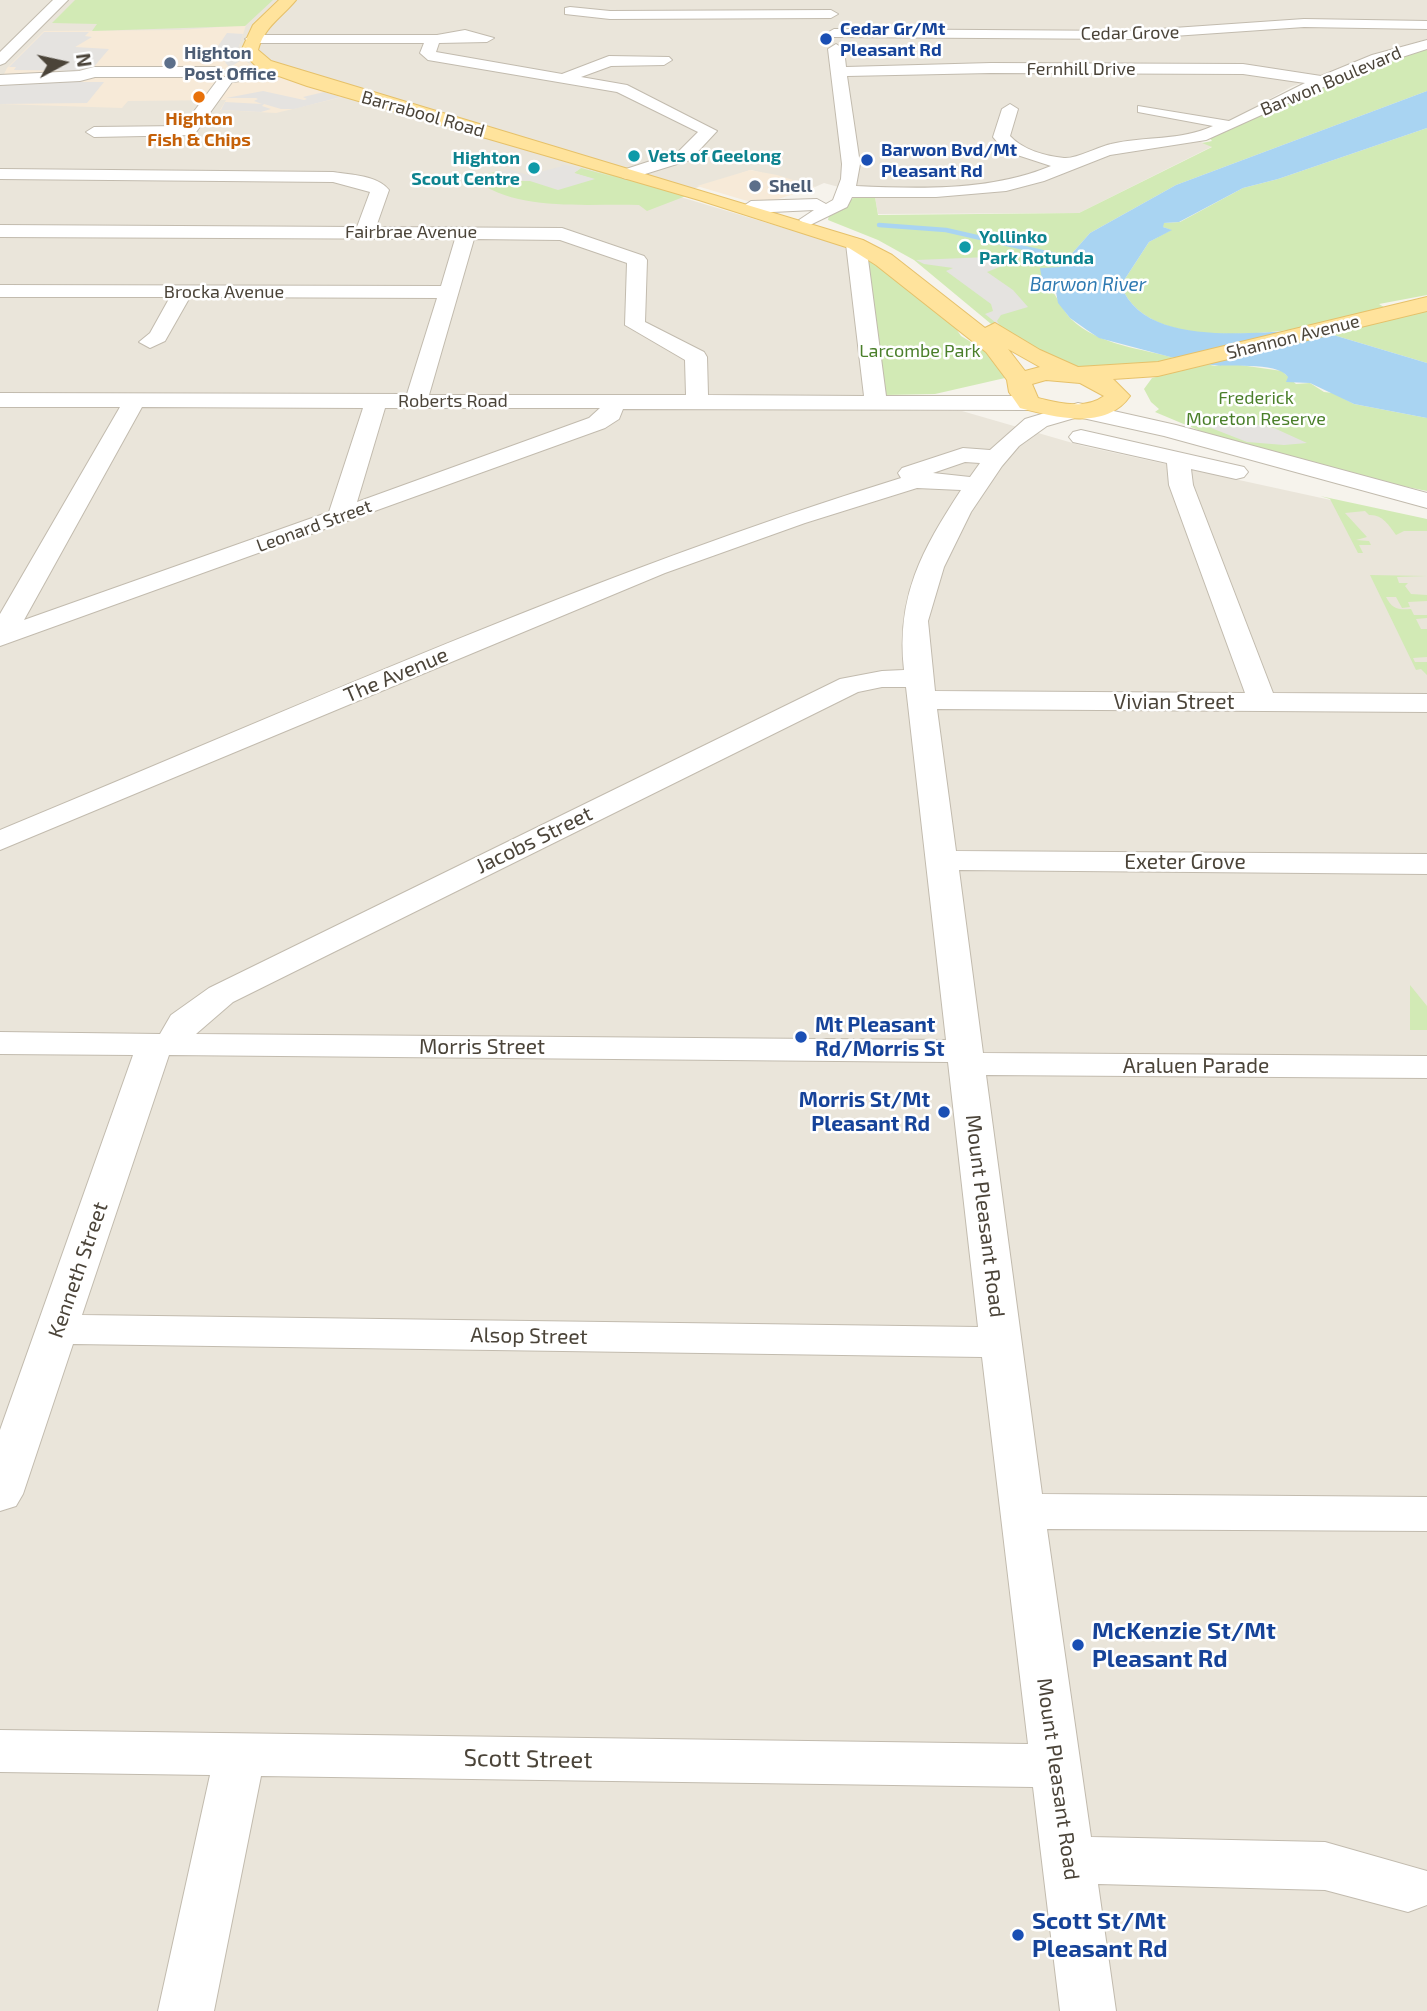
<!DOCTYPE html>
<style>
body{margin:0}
#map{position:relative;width:1427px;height:2011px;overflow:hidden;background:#f6f3ec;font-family:"Exo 2",sans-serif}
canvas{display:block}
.north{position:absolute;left:28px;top:28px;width:70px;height:70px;-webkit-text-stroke:5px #fff;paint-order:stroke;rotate:82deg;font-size:19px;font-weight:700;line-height:28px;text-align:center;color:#4b4439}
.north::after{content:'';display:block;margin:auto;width:24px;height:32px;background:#4b4439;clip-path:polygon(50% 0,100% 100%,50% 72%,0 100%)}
</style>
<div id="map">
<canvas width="1427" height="2011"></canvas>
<div class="north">N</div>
</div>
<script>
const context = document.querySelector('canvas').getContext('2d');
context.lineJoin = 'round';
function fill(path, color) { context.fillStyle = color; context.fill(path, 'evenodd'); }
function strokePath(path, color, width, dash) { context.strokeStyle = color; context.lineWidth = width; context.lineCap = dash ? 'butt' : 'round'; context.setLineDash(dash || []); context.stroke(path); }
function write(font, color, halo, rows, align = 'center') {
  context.font = font + ' "Exo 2",sans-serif'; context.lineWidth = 5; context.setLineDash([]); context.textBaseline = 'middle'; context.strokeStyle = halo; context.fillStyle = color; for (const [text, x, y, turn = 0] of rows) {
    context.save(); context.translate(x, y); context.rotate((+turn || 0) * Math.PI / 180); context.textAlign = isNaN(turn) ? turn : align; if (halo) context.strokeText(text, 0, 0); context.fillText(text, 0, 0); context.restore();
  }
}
fill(new Path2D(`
 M0 0H1427V39L1365 58 1291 87 1218 128 1186 137 1213 146 1079 213 878 214 875 197 824 183 815 187 751 170 674 195 844 246 849 254 870 410 962 411 1083 446 1427 521V2011H0Z`), '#eae5da');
fill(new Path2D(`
 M246 25 238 50 248 63 347 96 276 113 220 110 226 100 128 101 122 108 0 104V82L7 68 44 31 180 30Z
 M750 170 777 175 815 187 766 203H754L697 186Z`), '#f7ead8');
fill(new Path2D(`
 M75 0H273L245 26 92 31 97 24 52 23Z
 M1427 44V91L1176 185 1090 233 1060 267 1042 279C1057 293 1060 307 1071 319 1099 346 1142 348 1178 359L1158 369 1076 374 1014 343 914 260 878 240 828 220 829 215 862 192 875 197 878 215 1079 213 1212 147 1202 143 1212 141 1208 136C1272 92 1354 70 1427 44Z
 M1427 128V295L1379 304 1392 312C1329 324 1150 367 1121 285L1149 242 1171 230 1163 227V223L1180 222 1243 188 1278 179Z
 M585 166 686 196 647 211 639 205C587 203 516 213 473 178L498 171 488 176 500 180 494 182C503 185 511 181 521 181 545 181 569 181 593 179L574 173 581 168 614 177 582 167Z
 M865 258 871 259 953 324 961 336 989 353 1005 378 935 394 885 395Z
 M1427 310V363L1330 334Z
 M1226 363 1282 371 1296 384 1310 383 1324 392 1333 393 1354 404 1427 418V491L1338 473 1217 438 1155 412 1159 409 1151 402 1144 389 1152 378 1206 364 1215 366Z
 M1320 496 1427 519V531H1404L1396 535C1389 525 1382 514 1369 515L1365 511 1345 513 1367 537 1356 540 1369 541 1371 545H1359L1363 553H1358L1330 499Z
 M1370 575 1427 576 1397 577 1399 583H1408L1405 586 1411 594 1427 595V601L1408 602 1410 607 1402 608 1396 597H1386C1392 609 1398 610 1411 609L1414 615H1427V618L1416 619 1421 629H1427V657L1413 658 1415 662H1427V675L1421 669 1416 670Z
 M1410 985 1427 1006V1030H1410Z`), '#d2eab5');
fill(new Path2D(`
 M44 32H89L85 36 92 37 75 47 109 49 92 69 81 71 14 70 16 67H9Z
 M227 33 243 34 238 50 243 59 232 66H228L216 49Z
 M21 82H104L87 103 0 104V85Z
 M263 91 304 100 307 99 303 97 324 92 341 97 294 109H281L264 104 262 106 271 109 261 112 221 110 225 102 262 104 254 101 258 99 256 98H226Z
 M559 164 581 168 574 173 595 179 558 190 530 181 495 178 507 175 500 172 509 169 528 175 563 166Z
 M988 257 1002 266 987 272 1013 290 1028 307 1001 315 997 321 1001 327 985 314 993 311 991 304 946 271 953 268 924 264 916 260Z
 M1231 420 1274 428 1307 443 1284 445 1247 442 1206 426 1212 421Z`), '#e5e3e0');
fill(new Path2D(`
 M1427 91V128L1278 179 1243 188 1179 222 1164 223 1163 227 1172 230 1149 242 1121 285C1142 345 1242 333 1292 331L1178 359 1099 338 1087 330 1070 318 1058 303 1056 292 1042 279 1040 268 1060 267 1090 233 1176 185Z
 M1330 334 1427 363V418L1354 404 1310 383 1286 382 1288 377C1276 360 1226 369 1206 364Z`), '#a9d4f2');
strokePath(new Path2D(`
 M879 225 946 230 1077 260`), '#a9d4f2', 4.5);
const minor = new Path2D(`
 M53 0H68L5 63 0 65V52Z
 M570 7 610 11 831 10 838 14 831 18 610 19 565 14V8Z
 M1304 19 1427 21V29L1304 27 1130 39 834 37 827 33 834 29 1130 31Z
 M465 30 494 38 487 42 439 43 436 52 562 74 609 56 669 57 672 60 664 65 611 66 581 77 627 85 717 131 690 160 629 179 623 178 620 174 623 170 678 152 698 132 617 92 428 60 420 53 424 43H252L245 39 252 35H437Z
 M1427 40V49L1359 71 1206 140 1110 155 1044 181 1006 191 936 197H852L847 207 808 226 799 220 814 210 751 213 742 207 751 201 817 199 826 204 833 200 841 179 842 164 828 49 836 44 844 49 846 67 991 63 1243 64 1321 76 1372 55ZM991 73 1243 74 1305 83 1229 121 1138 106V112L1213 126C1181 141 1144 136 1111 144 1097 147 1077 159 1064 158 1045 156 1023 150 1010 136L1018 109 1010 104 1002 109 993 137 1005 151 1051 166C991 191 921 189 856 186L860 164 847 76Z
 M94 67H218L226 72 218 77H95L80 81 0 85V75L79 71Z
 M282 67 290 72 287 75 232 82 194 135 94 137 86 132 94 127 183 126 219 78Z
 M0 169 333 172C351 175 377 175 389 190L376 227 562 228 644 256 647 260 645 322 704 352 707 357 708 395 864 396 846 244 856 238 866 244 886 396H1029L1040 403 1029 410 623 409 619 419 605 428 0 646V614L120 407H0V393L407 394 437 298 190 297 165 341 150 348 139 342 150 333 170 297H0V285L441 286 455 239 0 237V225L357 227 370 192 333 182 0 179ZM474 239 560 240 627 263 625 325 685 360 686 395H429ZM142 407 363 408 329 512 24 620ZM385 408H600L589 418 357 502Z
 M1078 403 1176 425 1427 493V508L1164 436 1078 417 1047 426 1019 446 1002 466 971 512 944 567 928 621 935 691 1245 693 1169 485 1167 463 1073 442 1069 437 1073 432 1081 430 1244 467 1248 472 1244 477 1236 479 1191 469 1193 485 1273 693 1427 694V712L937 709 956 851 1427 854V874L959 870 983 1053 1427 1056V1078L986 1075 1042 1494 1427 1497V1531L1047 1529 1091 1837 1325 1842 1427 1871V1905L1408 1912 1325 1890 1098 1884 1116 2011H1060L1033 1787 261 1776 214 2011H158L210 1775 0 1772V1730L1028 1744 982 1357 73 1344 23 1494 16 1506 0 1511V1430L133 1055 0 1054V1032L160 1034 171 1015 209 988 840 679 882 671 904 670C896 596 922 550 961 490L917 488 805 523 665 573 0 850V830C298 707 593 573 901 478L898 473 902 468 963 448 990 450 1025 419ZM965 462 980 463 970 477 933 473ZM882 687H906L946 1040 196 1034 233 1002 858 692ZM169 1055 948 1062 978 1327 82 1315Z`);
const major = new Path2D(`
 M279 0H296C282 17 264 27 258 50L271 61 863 240 892 255 985 328 995 323 1040 350 1078 367 1158 362 1427 297V311L1158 376 1113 379 1130 396C1106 431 1054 417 1020 408L1009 392 1007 380 986 352 876 265 849 248 699 200 307 86 259 69 241 51 253 25ZM1008 349 1040 367 1025 371ZM1046 380 1080 383 1104 396C1085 410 1059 403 1038 398L1032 384Z`);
strokePath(minor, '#c2bbae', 2);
strokePath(major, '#e6c16a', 2);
fill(minor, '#fff');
fill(major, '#ffe39c');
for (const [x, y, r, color] of [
 [826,39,7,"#1a4fb4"],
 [170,63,7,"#5c6f8a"],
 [199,97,7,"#e8710a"],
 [634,156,7,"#0f9aa8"],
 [867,160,7,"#1a4fb4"],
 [534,168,7,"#0f9aa8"],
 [755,186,7,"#5c6f8a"],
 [965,247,7,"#0f9aa8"],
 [801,1037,7,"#1a4fb4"],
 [944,1112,7,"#1a4fb4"],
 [1078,1645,7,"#1a4fb4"],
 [1018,1935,7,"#1a4fb4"]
]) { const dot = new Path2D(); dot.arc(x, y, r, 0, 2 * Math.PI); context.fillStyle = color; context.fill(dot); strokePath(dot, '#fff', 2.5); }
write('bold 18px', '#164399', '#fff', [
 ["Cedar Gr/Mt",840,29],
 ["Pleasant Rd",840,50],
 ["Barwon Bvd/Mt",881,150],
 ["Pleasant Rd",881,171]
], 'left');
write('18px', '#4b4439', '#fff', [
 ["Cedar Grove",1130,33,-1],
 ["Fernhill Drive",1081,69],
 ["Barwon Boulevard",1331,81,-23],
 ["Barrabool Road",423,114,16],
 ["Fairbrae Avenue",411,232],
 ["Brocka Avenue",224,292],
 ["Shannon Avenue",1293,337,-14],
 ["Roberts Road",453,401],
 ["Leonard Street",314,526,-20]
]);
write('bold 18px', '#4e5e75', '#fff', [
 ["Highton",184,53],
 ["Post Office",184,74],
 ["Shell",769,186]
], 'left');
write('bold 18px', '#c56008', '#fff', [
 ["Highton",199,119],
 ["Fish & Chips",199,140]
]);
write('bold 18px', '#0d838f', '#fff', [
 ["Vets of Geelong",648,156],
 ["Highton",520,158,"right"],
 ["Scout Centre",520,179,"right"],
 ["Yollinko",979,237],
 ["Park Rotunda",979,258]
], 'left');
write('18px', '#4a7f2a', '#fff', [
 ["Larcombe Park",920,351],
 ["Frederick",1256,398],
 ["Moreton Reserve",1256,419]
]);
write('italic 19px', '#2e7ab2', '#fff', [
 ["Barwon River",1088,285]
]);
write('21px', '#4b4439', '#fff', [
 ["The Avenue",396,675,-23],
 ["Vivian Street",1174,702],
 ["Jacobs Street",534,840,-26],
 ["Exeter Grove",1185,862],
 ["Morris Street",482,1047],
 ["Araluen Parade",1196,1066],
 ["Mount Pleasant Road",985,1216,83],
 ["Kenneth Street",78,1270,-71],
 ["Alsop Street",529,1336,1],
 ["Mount Pleasant Road",1058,1779,82]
]);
write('bold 21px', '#164399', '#fff', [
 ["Mt Pleasant",815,1025],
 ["Rd/Morris St",815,1049],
 ["Morris St/Mt",930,1100,"right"],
 ["Pleasant Rd",930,1124,"right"]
], 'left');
write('bold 24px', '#164399', '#fff', [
 ["McKenzie St/Mt",1092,1631],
 ["Pleasant Rd",1092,1659],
 ["Scott St/Mt",1032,1921],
 ["Pleasant Rd",1032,1949]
], 'left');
write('24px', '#4b4439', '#fff', [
 ["Scott Street",528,1759,1]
]);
</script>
